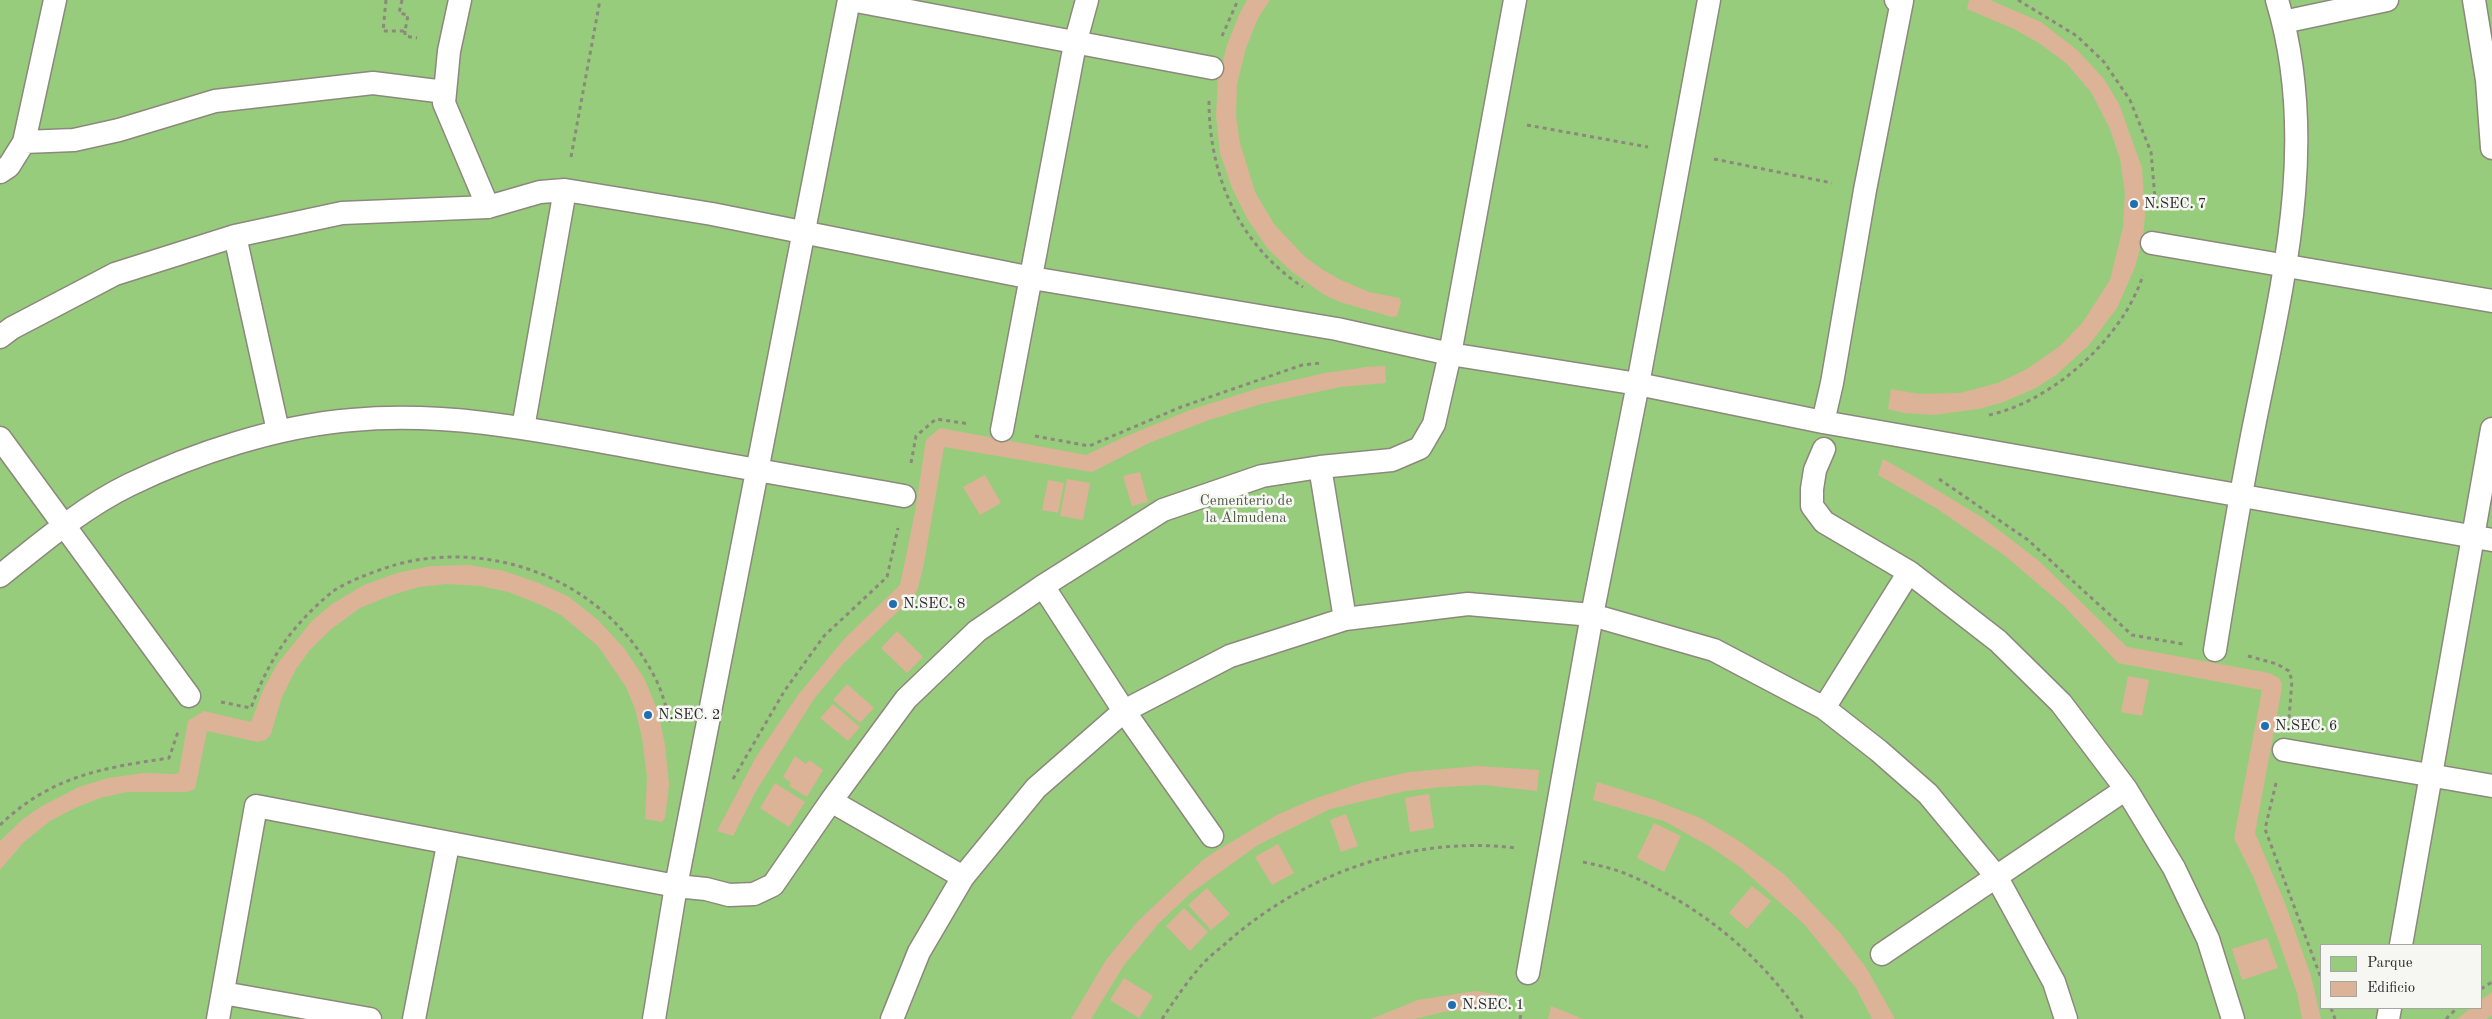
<!DOCTYPE html>
<style>
body{margin:0}
#map{position:relative;width:2492px;height:1019px;overflow:hidden;background:#eee6cd;font-family:"Old Standard TT",serif}
canvas{display:block}
.legend{position:absolute;left:2320px;top:944px;width:162px;height:65px;box-sizing:border-box;background:#f6f6f2;border:1px solid #a5a5a2;margin:0;padding:6px 9px;list-style:none;font-size:15px;color:#2b2b2b}
.legend li{display:flex;align-items:center;gap:10px;height:25px}
.legend b{width:25px;border:1px solid #a5a5a2}
</style>
<div id="map">
<canvas width="2492" height="1019"></canvas>
<ul class="legend">
<li><b style="height:14px;background:#98cc7d"></b>Parque</li>
<li><b style="height:14px;background:#dcb396"></b>Edificio</li>
</ul>
</div>
<script>
const context = document.querySelector('canvas').getContext('2d');
context.lineJoin = 'round';
function fill(path, color) { context.fillStyle = color; context.fill(path, 'evenodd'); }
function strokePath(path, color, width, dash) { context.strokeStyle = color; context.lineWidth = width; context.lineCap = dash ? 'butt' : 'round'; context.setLineDash(dash || []); context.stroke(path); }
function write(font, color, halo, rows, align = 'center') {
  context.font = font + ' "Old Standard TT",serif'; context.lineWidth = 5; context.setLineDash([]); context.textBaseline = 'middle'; context.strokeStyle = halo; context.fillStyle = color; for (const [text, x, y, turn = 0] of rows) {
    context.save(); context.translate(x, y); context.rotate((+turn || 0) * Math.PI / 180); context.textAlign = isNaN(turn) ? turn : align; if (halo) context.strokeText(text, 0, 0); context.fillText(text, 0, 0); context.restore();
  }
}
fill(new Path2D(`
 M0 0H2492V1019H0ZM2321 945H2481V1008H2321Z`), '#98cc7d');
fill(new Path2D(`
 M1247 0H1270L1258 18 1246 48 1237 84 1236 116 1240 143 1255 192 1274 224 1305 257 1323 270 1341 280 1369 292 1399 298 1401 302 1397 316 1392 317 1340 302 1323 294 1291 271 1268 249 1248 220 1232 188 1220 153 1216 116 1218 80 1227 45 1239 15Z
 M1969 0H1990L2041 22 2077 50 2104 79 2119 104 2142 168 2145 215 2143 237 2135 267 2117 308 2089 345 2056 375 2036 388 2001 403 1978 409 1934 415 1904 413 1888 409 1891 389 1919 394 1960 393 1998 383 2027 369 2060 346 2083 322 2110 280 2123 227 2125 193 2120 159 2110 129 2091 92 2066 63 2039 43 2014 29 1967 9Z
 M1385 366 1386 383 1340 387 1261 404 1209 420 1149 443 1092 472 944 447 924 563 918 588 914 596 843 664 814 699 756 791 733 836 717 831 756 757 798 695 845 638 900 585 915 512 926 440 940 428 1086 455 1122 438 1190 410 1259 388 1325 373 1367 367Z
 M1883 459 1917 478 1983 518 2039 561 2127 647 2269 673 2279 678 2282 684 2281 693 2255 833 2285 903 2311 976 2321 1019H2302L2297 993 2277 936 2253 876 2234 838 2262 690 2118 663 2064 606 2004 555 1936 508 1878 475Z
 M1140 472 1148 502 1132 506 1123 476Z
 M985 475 1001 503 980 515 963 487Z
 M1067 479 1090 483 1083 520 1060 516Z
 M1048 480 1064 483 1058 513 1042 510Z
 M469 565 504 571 539 583 569 597 598 620 624 648 644 678 658 711 665 745 669 785 665 818 662 822 645 819 647 777 642 737 635 709 626 687 598 646 561 615 539 604 508 592 481 586 447 584 419 587 392 595 360 608 330 630 310 650 296 669 282 697 271 734 266 740 258 742 207 731 195 789 187 792H127L100 798 75 808 50 821 23 843 0 870V841L23 819 42 806 79 787 108 778 144 773 175 774 179 772 188 721 204 711 251 722 264 688 278 663 312 621 332 604 364 585 397 573 431 566Z
 M897 631 923 657 907 673 881 648Z
 M2128 676 2149 680 2142 716 2121 712Z
 M847 684 874 708 860 723 833 700Z
 M833 704 860 727 848 741 820 718Z
 M795 756 806 764 809 760 823 770 807 797 789 786 791 783 783 777Z
 M1478 766 1539 770 1537 791 1484 785 1442 787 1406 791 1330 809 1258 845 1191 893 1159 923 1124 965 1091 1019H1071L1106 960 1138 921 1203 860 1216 851 1277 815 1311 800 1364 782 1409 772Z
 M1597 782 1654 800 1700 818 1739 841 1785 875 1841 934 1867 969 1895 1019H1872L1856 988 1804 924 1740 867 1709 846 1664 821 1593 800Z
 M775 783 805 802 789 827 760 808Z
 M1429 794 1434 828 1410 832 1405 798Z
 M1346 814 1358 846 1341 852 1330 820Z
 M1654 823 1681 836 1664 872 1637 858Z
 M1278 844 1294 873 1272 885 1255 857Z
 M1752 886 1771 901 1747 929 1729 913Z
 M1207 888 1230 914 1211 930 1188 905Z
 M1184 908 1208 932 1190 951 1166 926Z
 M2267 938 2278 968 2242 980 2232 949Z
 M1124 978 1153 996 1139 1018 1110 1000Z
 M1475 991 1500 995 1497 1012 1471 1009 1443 1012 1415 1019H1371L1418 1000Z
 M2492 992V1015L2486 1019H2457L2471 1008H2481V1000Z
 M1551 1006 1583 1019H1548Z`), '#dcb396');
const service = new Path2D(`
 M460 0 449 51 444 103 488 207
 M851 0 1212 68
 M2474 0 2487 80 2492 148
 M2283 22 2387 0
 M24 142 74 140 119 130 215 101 373 83 445 92
 M0 172 9 166 24 142 55 0
 M235 236 278 431
 M2152 243 2492 301
 M0 337 12 328 115 274 235 236 342 213 488 207 540 192 565 190 712 214 1032 278 1337 329 1450 354 1638 384 1823 422 2492 540
 M1823 422 1832 383 1865 190 1902 1 1896 0
 M523 428 565 190
 M1002 430 1075 44 1087 0
 M0 438 189 696
 M1824 449 1815 470 1812 489V506L1824 522 1909 572 1998 641 2061 703 2126 789 2174 868 2208 939 2233 1019
 M1320 467 1345 619
 M0 576C40 544 82 508 129 485 195 453 278 426 352 420 448 411 543 431 636 448 726 465 815 480 904 496
 M1043 586 1124 711 1212 836
 M2215 650C2227 575 2239 501 2254 426 2282 286 2320 141 2277 0
 M1824 708 1909 572
 M2284 750 2492 786
 M831 801 963 877
 M2401 945 2492 429
 M1882 954 2126 789
 M1528 973 1592 615 1638 384 1709 0
 M223 993 370 1019
 M218 1019 256 806 676 886 706 889 729 895 754 894 773 885 831 801 906 699 977 631 1043 586 1163 510 1262 476 1320 467 1392 460 1420 448 1434 424 1450 354 1515 0
 M414 1019 448 845
 M654 1019 676 886 849 0
 M892 1019 919 952 963 877 1036 788 1124 711 1230 656 1345 619 1468 604 1592 615 1714 650 1824 708 1879 751 1928 794 1996 876 2054 982 2066 1019
 M2388 1019 2390 1008`);
strokePath(service, '#8c887c', 25);
strokePath(new Path2D(`
 M386 0 383 31H405L408 15 399 13 402 0
 M2018 0 2077 36 2104 62 2130 100 2151 152 2156 210
 M405 31V36L417 38
 M1222 36 1238 0
 M1209 101C1209 176 1239 245 1303 287
 M1527 125 1648 147
 M571 157 600 0
 M1714 159 1832 183
 M1989 415C2053 401 2123 338 2143 275
 M1035 436 1089 446 1181 407 1302 365 1321 363
 M911 463 916 436 936 419 970 424
 M1939 479 2028 540 2132 635 2183 644
 M2248 656 2277 664 2289 671 2292 681 2289 718
 M221 702 251 708C269 659 291 626 332 592 348 580 395 563 416 560 515 544 616 592 659 686 664 699 668 713 671 726
 M733 779 785 690 824 636 887 577 898 528
 M2276 783 2265 829 2321 978
 M0 825C51 776 102 768 169 758L179 729
 M1583 862C1597 865 1611 868 1624 873 1695 902 1761 954 1803 1019
 M2481 989 2492 982
 M2331 1008 2335 1019
 M1162 1019C1174 1001 1186 983 1200 967 1207 958 1217 951 1225 944 1303 874 1411 835 1516 848
 M1520 1019 1523 1005
 M2446 1019 2457 1008`), '#8c887c', 3, [4, 4]);
strokePath(service, '#fff', 22);
for (const [x, y, r, color] of [
 [2134,204,5,"#1f6fb2"],
 [893,604,5,"#1f6fb2"],
 [648,715,5,"#1f6fb2"],
 [2265,726,5,"#1f6fb2"],
 [1452,1005,5,"#1f6fb2"]
]) { const dot = new Path2D(); dot.arc(x, y, r, 0, 2 * Math.PI); context.fillStyle = color; context.fill(dot); strokePath(dot, '#f6f6f2', 2); }
write('15px', '#2b2b2b', '#f6f6f2', [
 ["N.SEC. 7",2144,204],
 ["N.SEC. 8",903,604],
 ["N.SEC. 2",658,715],
 ["N.SEC. 6",2275,726],
 ["N.SEC. 1",1462,1005]
], 'left');
write('15px', '#4c5b44', '#f6f6f2', [
 ["Cementerio de",1246,501],
 ["la Almudena",1246,518]
]);
</script>
